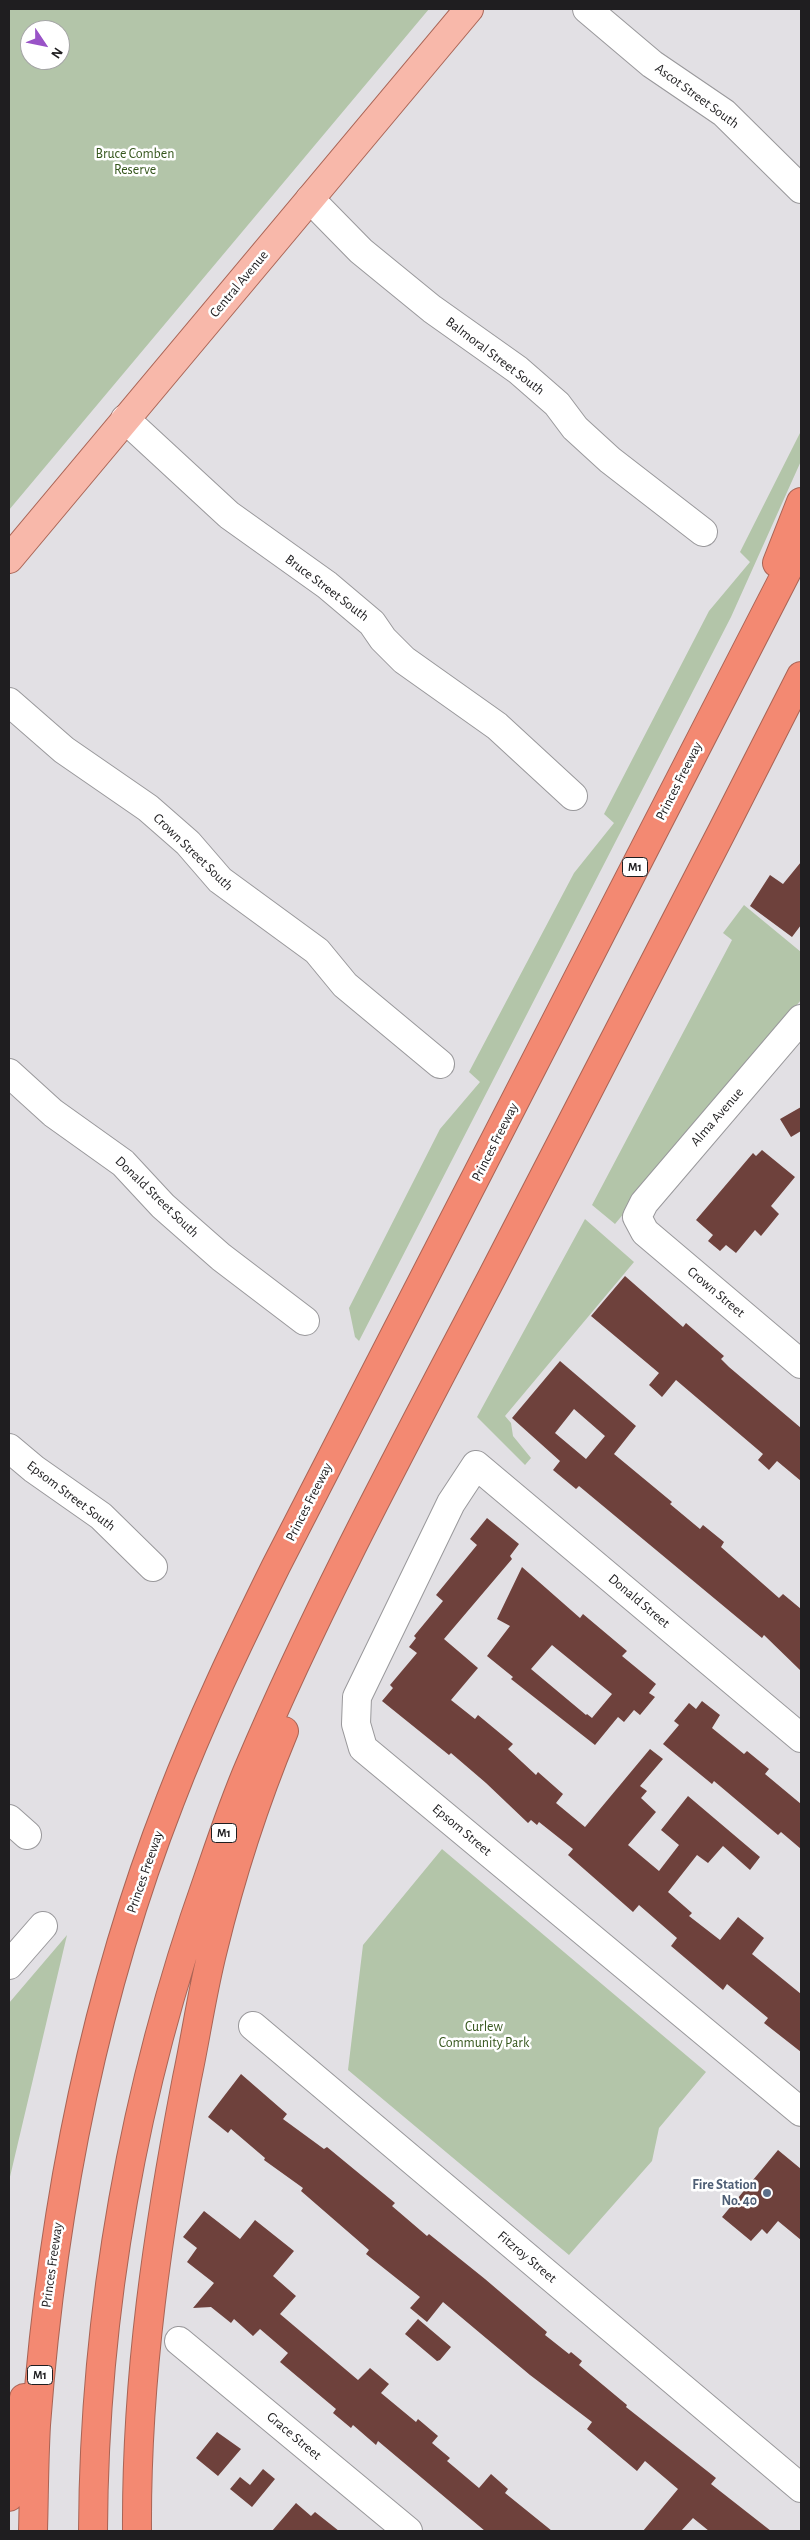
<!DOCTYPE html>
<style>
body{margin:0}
#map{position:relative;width:810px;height:2540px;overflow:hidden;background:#e2e0e4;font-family:"Alegreya Sans",sans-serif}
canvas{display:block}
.frame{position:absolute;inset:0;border:10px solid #1f1e20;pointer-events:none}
.north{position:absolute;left:20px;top:20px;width:50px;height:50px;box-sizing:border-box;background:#fff;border:1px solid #a5a5a6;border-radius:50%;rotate:124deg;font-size:14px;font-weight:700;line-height:20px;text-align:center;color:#1f1e20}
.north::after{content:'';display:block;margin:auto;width:18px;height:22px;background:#9953c7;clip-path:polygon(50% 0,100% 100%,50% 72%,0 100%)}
</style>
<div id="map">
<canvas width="810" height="2540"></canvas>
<div class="frame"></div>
<div class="north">N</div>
</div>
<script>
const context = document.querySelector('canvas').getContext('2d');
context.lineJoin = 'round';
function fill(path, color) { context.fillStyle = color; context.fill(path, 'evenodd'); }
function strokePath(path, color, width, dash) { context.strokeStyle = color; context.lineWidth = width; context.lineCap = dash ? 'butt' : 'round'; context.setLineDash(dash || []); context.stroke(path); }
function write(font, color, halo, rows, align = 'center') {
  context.font = font + ' "Alegreya Sans",sans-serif'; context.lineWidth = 5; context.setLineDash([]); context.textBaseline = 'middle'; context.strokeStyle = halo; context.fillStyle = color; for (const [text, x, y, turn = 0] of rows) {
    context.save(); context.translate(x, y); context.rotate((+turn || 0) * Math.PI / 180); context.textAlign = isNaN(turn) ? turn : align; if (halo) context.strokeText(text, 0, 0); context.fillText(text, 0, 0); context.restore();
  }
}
fill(new Path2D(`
 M9 9H429L9 510ZM30 30H60V60H30Z
 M801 431V461L731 617 359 1341 355 1337 349 1308 440 1129 480 1082 469 1072 574 873 614 823 604 814 709 611 750 562 740 552Z
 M744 905 801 952V1000L615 1224 592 1205 732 940 723 933Z
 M585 1219 634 1262 505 1416 511 1423 513 1436 531 1458 525 1465 477 1417Z
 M442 1849 706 2072 659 2128 652 2161 569 2255 348 2070 363 1945Z
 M67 1935 9 2181V2003Z`), '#b3c5a9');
fill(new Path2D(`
 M801 862V925L792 937 750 906 770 875 783 884Z
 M801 1107V1131L791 1137 780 1119Z
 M762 1150 795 1177 771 1206 779 1214 761 1236 755 1230 736 1253 726 1245 720 1251 708 1241 713 1235 696 1220 753 1153 756 1156Z
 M625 1276 683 1327 686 1323 724 1356 721 1359 729 1367 801 1428V1481L777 1461 769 1470 758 1460 763 1454 676 1380 662 1397 649 1385 659 1373 591 1316Z
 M560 1361 636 1426 614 1454 672 1502 670 1504 700 1529 703 1525 724 1542 721 1547 779 1598 783 1594 801 1609V1671L764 1635 762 1638 579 1486 576 1489 553 1470 560 1461 512 1418ZM574 1409 605 1436 586 1459 555 1433Z
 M487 1518 519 1544 510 1556 512 1559 444 1639 478 1668 451 1700 475 1719 478 1715 513 1744 508 1749 536 1775 538 1772 563 1794 556 1803 585 1827 650 1749 663 1759 640 1786 647 1791 641 1798 656 1812 628 1845 659 1871 679 1845 661 1830 688 1796 760 1857 750 1870 723 1846 708 1863 697 1855 668 1892 692 1913 689 1916 720 1940 738 1917 764 1938 752 1954 801 1994V2052L764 2023 768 2018 727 1984 723 1990 671 1946 677 1938 639 1905 633 1912 568 1855 573 1849 539 1822 537 1825 531 1820 528 1823 486 1783 451 1753 449 1755 382 1701 393 1688 390 1685 417 1653 409 1647 416 1638 414 1636 443 1601 436 1595 477 1545 470 1539Z
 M522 1567 580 1618 583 1614 627 1651 622 1656 656 1684 649 1693 655 1697 640 1715 634 1710 624 1722 618 1717 595 1745 511 1679 513 1677 487 1656 510 1626 497 1619ZM552 1645 612 1694 592 1718 587 1714 586 1715 531 1669Z
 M702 1701 720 1715 712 1728 744 1754 747 1751 769 1769 765 1774 801 1804V1849L781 1832 778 1835 714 1781 712 1784 663 1744 679 1725 674 1721 689 1703 696 1709Z
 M241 2074 287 2114 283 2119 324 2149 327 2147 395 2203 392 2206 427 2236 429 2234 485 2279 547 2332 545 2335 569 2354 571 2352 582 2361 579 2365 627 2405 626 2407 716 2478 711 2484 771 2531H709L693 2518 681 2531H643L678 2489 645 2461 637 2471 587 2429 592 2422 530 2375 443 2302 427 2322 410 2308 420 2297 366 2254 369 2250 301 2191 303 2188 264 2160 265 2158 231 2129 228 2133 208 2117Z
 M778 2150 801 2169V2240L778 2221 767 2234 762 2229 751 2241 722 2217Z
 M204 2211 240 2239 255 2220 294 2251 273 2276 296 2296 280 2314 358 2380 370 2368 389 2384 381 2393 416 2422 418 2419 438 2436 432 2443 450 2458 447 2461 479 2488 491 2474 508 2489 505 2493 552 2531H485L378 2441 376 2445 353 2425 351 2428 333 2413 336 2409 280 2362 288 2353 260 2329 253 2336 234 2319 231 2323 211 2307 193 2308 214 2283 187 2262 197 2248 183 2237Z
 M418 2319 451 2347 440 2360 437 2361 405 2334Z
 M217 2432 241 2449 218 2476 196 2458Z
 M263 2469 275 2479 252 2507 230 2489 240 2477 250 2485Z
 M296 2503 311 2516 315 2512 339 2531H272Z`), '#6e413c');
const minor = new Path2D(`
 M587 9 652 64 724 113 801 189
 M310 199 361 251 432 309 518 370 557 404 575 428 610 460 703 532
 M125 419 229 515 327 585 372 623 383 639 404 660 497 726 573 796
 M9 702 64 750 148 808 188 843 220 880 317 951 345 985 440 1064
 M801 1019 644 1203 637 1217 645 1232 801 1364
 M9 1073 53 1113 123 1163 163 1206 221 1257 305 1321
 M9 1448 34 1469 101 1516 153 1567
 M801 1738 476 1465 451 1503 357 1697 356 1724 363 1748 801 2112
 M9 1819 27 1835
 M9 1965 43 1926
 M253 2026 801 2488
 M179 2341 408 2531`);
const major = new Path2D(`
 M9 559 469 9`);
const highway = new Path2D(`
 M777 563 801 502
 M9 2497 24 2398
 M33 2531C34 2496 34 2460 36 2425 52 2212 92 2001 170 1801 201 1720 238 1643 276 1566L801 544
 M93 2531C94 2310 134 2087 208 1879 221 1841 234 1802 250 1765 321 1598 408 1438 492 1277 596 1078 699 877 801 676
 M137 2531C136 2378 158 2228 187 2078 196 2036 202 1992 213 1949 231 1875 255 1801 284 1731`);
strokePath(minor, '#99989b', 30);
strokePath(major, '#a96455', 30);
strokePath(highway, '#a96455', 30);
strokePath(minor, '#fff', 28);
strokePath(major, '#f8b8aa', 28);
strokePath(highway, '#f38972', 28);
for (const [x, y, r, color] of [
 [767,2193,5,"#5c6f8a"]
]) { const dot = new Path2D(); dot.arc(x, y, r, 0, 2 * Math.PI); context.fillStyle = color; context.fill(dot); strokePath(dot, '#fff', 2); }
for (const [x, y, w] of [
 [635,867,25],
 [224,1833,25],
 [40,2375,25]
]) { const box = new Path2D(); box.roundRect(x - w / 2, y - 9.5, w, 19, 4); context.fillStyle = '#fff'; context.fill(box); strokePath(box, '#1f1e20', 1); }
write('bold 12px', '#1f1e20', null, [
 ["M1",635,867],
 ["M1",224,1833],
 ["M1",40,2375]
]);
write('14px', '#1f1e20', '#fff', [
 ["Ascot Street South",697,96,36],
 ["Central Avenue",239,284,-50],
 ["Balmoral Street South",495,356,37],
 ["Bruce Street South",327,588,37],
 ["Princes Freeway",679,781,-63],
 ["Crown Street South",193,852,44],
 ["Alma Avenue",717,1117,-49],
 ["Princes Freeway",495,1142,-63],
 ["Donald Street South",157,1197,44],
 ["Crown Street",716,1292,40],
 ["Epsom Street South",71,1496,37],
 ["Princes Freeway",309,1502,-63],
 ["Donald Street",639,1601,40],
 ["Epsom Street",462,1830,40],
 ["Princes Freeway",145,1872,-71],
 ["Fitzroy Street",527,2257,40],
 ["Princes Freeway",52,2265,-82],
 ["Grace Street",294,2436,40]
]);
write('14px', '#35561c', '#fff', [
 ["Bruce Comben",135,154],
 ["Reserve",135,170],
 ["Curlew",484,2027],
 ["Community Park",484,2043]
]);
write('bold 14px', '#4e5e75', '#fff', [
 ["Fire Station",757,2185],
 ["No. 40",757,2201]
], 'right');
</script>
